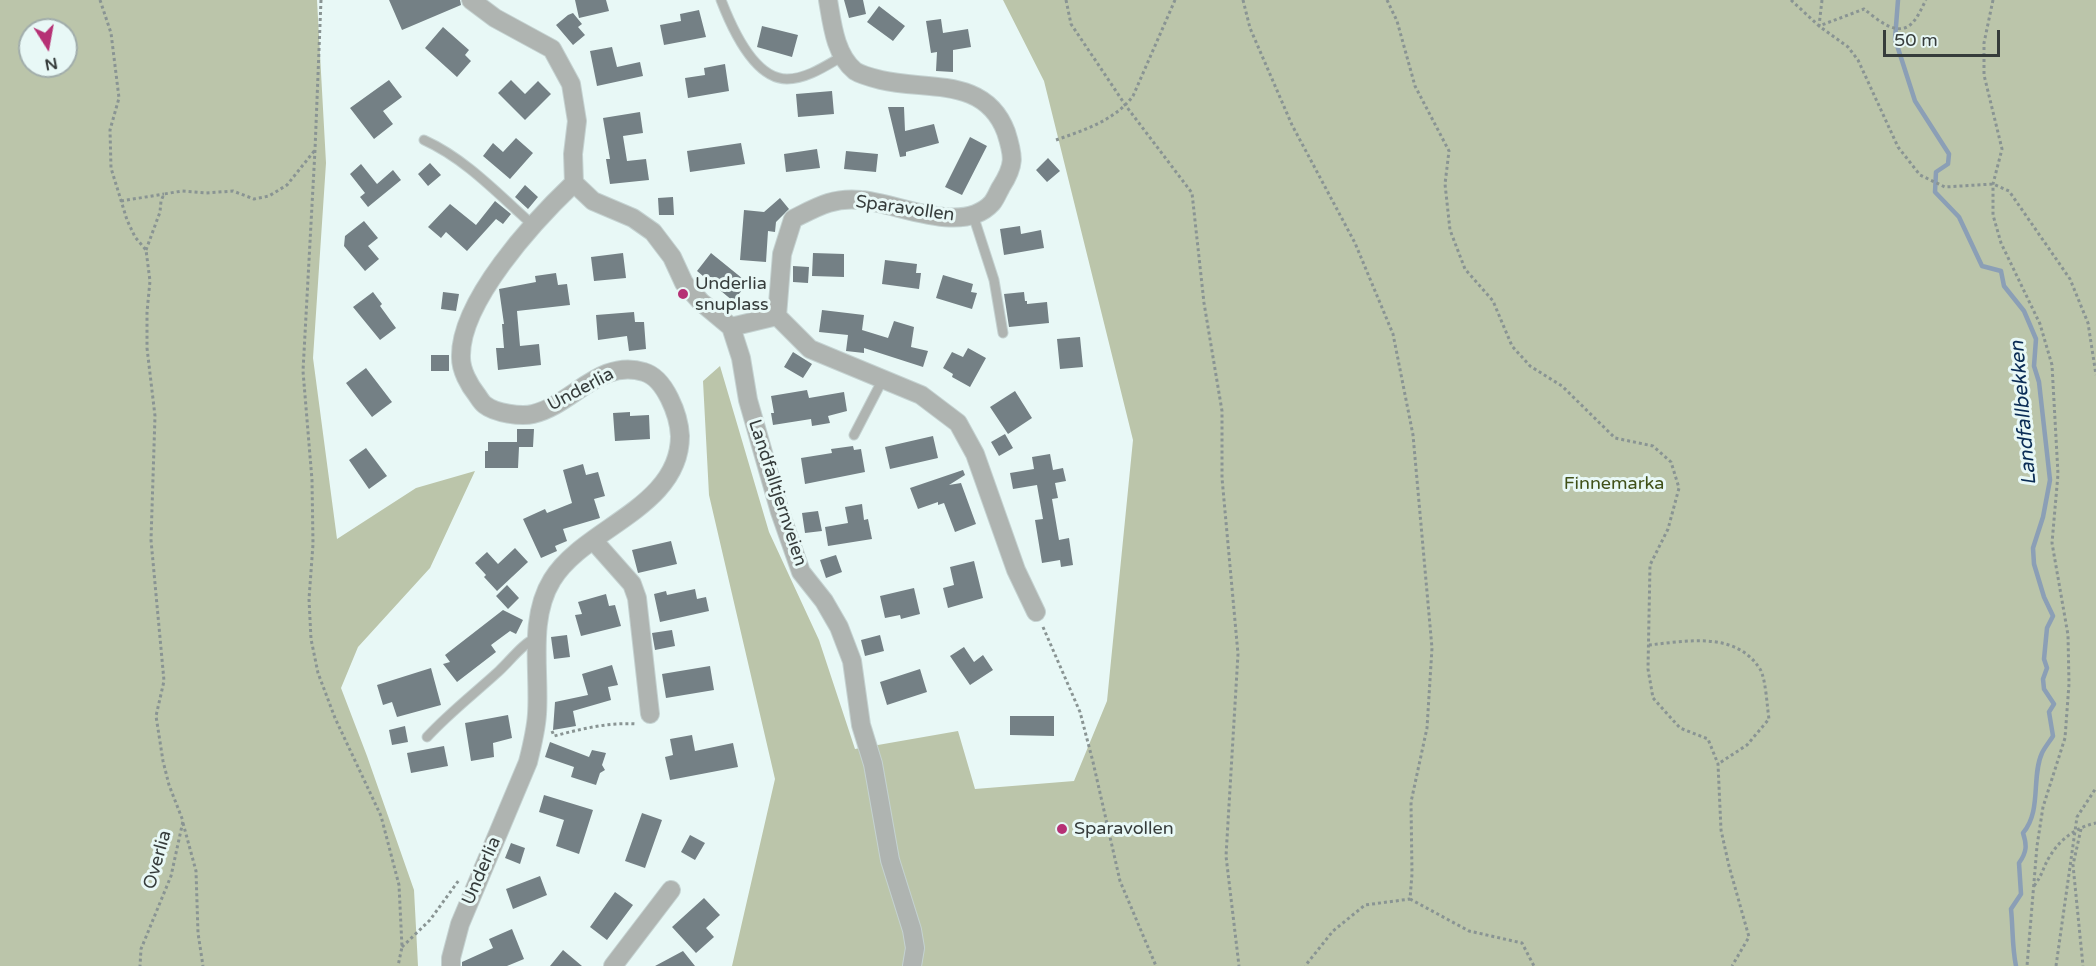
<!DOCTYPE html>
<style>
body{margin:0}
#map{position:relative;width:2096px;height:966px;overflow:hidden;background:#e8f8f6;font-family:"Varela Round",sans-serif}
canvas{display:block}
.north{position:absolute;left:18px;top:18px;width:60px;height:60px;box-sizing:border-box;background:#e8f8f6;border:2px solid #a1adab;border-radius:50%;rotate:169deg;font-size:16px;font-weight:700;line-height:24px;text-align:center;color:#363c3b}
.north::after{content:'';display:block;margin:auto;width:21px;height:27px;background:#b63175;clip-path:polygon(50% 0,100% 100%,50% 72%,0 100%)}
.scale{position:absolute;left:1883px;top:30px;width:117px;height:27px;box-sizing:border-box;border:3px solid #363c3b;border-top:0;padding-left:8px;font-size:18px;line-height:21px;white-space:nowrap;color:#363c3b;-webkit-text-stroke:4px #e8f8f6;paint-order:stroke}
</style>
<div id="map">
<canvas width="2096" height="966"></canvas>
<div class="north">N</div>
<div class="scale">50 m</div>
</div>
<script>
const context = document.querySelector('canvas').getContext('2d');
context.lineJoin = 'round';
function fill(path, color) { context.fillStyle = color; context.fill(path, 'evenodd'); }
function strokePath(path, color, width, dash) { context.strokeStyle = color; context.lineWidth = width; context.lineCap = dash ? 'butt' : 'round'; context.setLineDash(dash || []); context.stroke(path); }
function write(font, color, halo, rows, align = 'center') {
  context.font = font + ' "Varela Round",sans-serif'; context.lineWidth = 6; context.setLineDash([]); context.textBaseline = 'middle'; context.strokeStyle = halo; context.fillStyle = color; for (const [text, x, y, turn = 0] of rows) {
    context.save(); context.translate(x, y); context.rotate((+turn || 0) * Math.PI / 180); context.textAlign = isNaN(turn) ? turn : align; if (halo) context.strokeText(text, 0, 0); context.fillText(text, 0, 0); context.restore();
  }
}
fill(new Path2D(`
 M0 0H317L326 163 313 358 337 539 416 488 475 471 430 568 358 647 341 688 367 756 414 890 418 966H0ZM30 30H66V66H30Z
 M1003 0H2096V966H732L775 779 709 495 703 381 720 366 769 532 819 640 855 749 958 731 975 789 1074 781 1107 701 1133 440 1044 81Z`), '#bbc5aa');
strokePath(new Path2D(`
 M1898 0 1895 39 1915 101 1949 154 1948 164 1936 172 1935 192 1959 217 1982 266 2001 271 2004 286 2024 311 2036 339 2034 366 2039 382 2050 480 2043 517 2033 548 2034 564 2044 597 2053 616 2047 628 2044 659 2047 668 2043 679 2044 689 2054 704 2049 712 2053 736C2050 741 2045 747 2042 753 2031 777 2042 811 2023 833 2027 845 2027 852 2019 863L2021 894 2011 909C2013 928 2012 947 2016 966`), '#8b9fb6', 4.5);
fill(new Path2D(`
 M389 0H460L461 5 402 30Z
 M575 0H606L609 11 579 18Z
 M844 0H863L866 14 849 18Z
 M879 6 905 26 893 41 867 22Z
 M699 10 706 37 664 45 660 25 681 21 680 14Z
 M573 13 582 24 578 27 585 35 573 45 556 25 568 15Z
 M941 19 943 33 968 29 971 47 953 50V72L936 71 937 52 931 53 926 21Z
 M762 26 798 35 792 57 757 47Z
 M443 27 469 50 465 55 471 61 457 77 425 48Z
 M612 47 617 67 640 62 643 76 597 86 590 51Z
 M725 64 729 91 688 98 685 78 705 75 704 68Z
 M389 80 402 97 383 111 393 124 374 139 350 108Z
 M511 80 525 94 538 81 551 94 525 120 498 93Z
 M832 91 834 114 798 117 796 94Z
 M888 107H904L905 131 934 124 939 143 906 152V156L900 157Z
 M640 112 643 133 623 136 627 161 646 159 649 180 610 184 606 159H610L603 118Z
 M970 137 987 146 962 195 945 187Z
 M516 138 533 153 510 179 483 156 493 143 503 152Z
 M741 143 745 164 690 172 687 151Z
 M817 149 820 168 786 172 784 154Z
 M846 151 878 154 876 172 844 169Z
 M1048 158 1060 171 1047 182 1036 170Z
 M430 163 441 175 428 186 418 174Z
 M361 164 377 184 393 170 401 180 368 207 360 197 365 193 350 174Z
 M525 185 538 197 528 209 515 197Z
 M673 197 674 215H659L658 198Z
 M780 198 789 209 776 222 775 232 768 231 766 262 740 260 744 210 764 212Z
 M495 201 511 214 503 224 496 219 467 251 446 232 441 238 428 227 450 204 476 225Z
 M364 221 378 238 368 246 379 259 365 271 344 246 345 236Z
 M1020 226 1021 234 1041 230 1044 248 1004 255 1000 229Z
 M623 253 626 278 594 281 591 257Z
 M711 253 748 283 733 301 697 271Z
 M813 253 844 254V277L812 276Z
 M885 260 917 264 916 273H921L919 289 882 284Z
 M793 266 809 267 808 283 793 282Z
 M556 273 558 285 567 284 570 305 517 311 520 346 539 344 541 365 498 370 496 348H504L502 324H504L499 289 536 282 535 276Z
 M943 275 973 284 971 292 977 293 972 309 936 298Z
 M373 292 382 304 380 306 396 328 380 340 353 307Z
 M443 292 459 294 456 311 441 309Z
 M1024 292 1025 301H1027V304L1047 302 1049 323 1009 327 1004 294Z
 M822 310 864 315 862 330 888 338 894 321 914 327 911 347 928 351 923 367 864 348V353L846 351 848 335 819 332Z
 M634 312 635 322H644L646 349 629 351 627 336 598 340 596 315Z
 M1080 337 1083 367 1060 369 1057 339Z
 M968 348 986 358 970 387 952 377 953 374 943 368 952 352 963 357Z
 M793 352 812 364 803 378 784 367Z
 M431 355H449V371H431Z
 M366 368 392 402 372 417 346 383Z
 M807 390 809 398 844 392 847 411 828 416 830 423 812 426 811 419 773 425 771 413H774L771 396Z
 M1015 391 1032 418 1008 434 990 407Z
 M630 412V416L649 415 650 439 615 441 613 413Z
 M517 429H534L533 447H519L518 468H485V451H488V442H517Z
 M1005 434 1013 448 999 456 991 442Z
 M933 436 938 458 890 469 885 447Z
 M853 446 854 450 861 449 865 472 805 484 801 458 832 453 831 449Z
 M366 448 387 476 369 489 349 460Z
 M1050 454 1053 470 1063 468 1066 481 1055 483 1058 498 1052 499 1059 540 1069 538 1073 565 1061 567 1060 560 1042 563 1035 520 1043 519 1037 485 1013 489 1010 473 1034 469 1032 457Z
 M583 464 586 475 598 472 605 496 594 499 600 518 563 529 567 541 555 546 557 551 541 558 523 519 545 509 547 513 572 503 563 470Z
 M963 470 965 475 949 485 961 483 976 524 955 532 944 503 938 505V502L918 509 910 488Z
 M862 504 864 520 868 519 872 539 828 546 825 527 848 523 845 507Z
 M818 511 822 531 805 533 802 513Z
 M671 541 677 564 638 573 632 550Z
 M515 548 528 562 497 591 484 577 486 575 475 563 487 552 498 564Z
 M836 555 842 572 826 578 820 560Z
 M974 561 983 598 948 608 943 588 954 585 950 567Z
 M507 585 519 598 508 609 496 596Z
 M914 588 920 614 901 619 900 615 885 618 880 596Z
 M695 589 697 599 706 597 709 611 660 622 654 594 666 591 667 595Z
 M606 594 609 606 615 605 621 626 581 636 575 615 582 614 578 602Z
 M503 610 523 620 516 634 510 631 491 645 496 652 457 682 443 664 450 662 445 655Z
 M672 630 675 646 655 650 652 633Z
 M567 635 570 657 554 659 551 637Z
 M880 635 884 651 865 656 861 640Z
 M964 647 974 662 983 655 993 670 970 685 950 656Z
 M612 665 618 685 608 687 611 700 573 711 576 726 553 730 555 702 588 695 582 674Z
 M710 666 714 690 666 698 662 674Z
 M431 668 441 705 397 717 392 702 383 705 377 685Z
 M920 669 927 692 887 705 880 682Z
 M508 715 512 738 493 743 494 757 471 761 465 723Z
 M1010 716H1054V736L1010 735Z
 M405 726 408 742 392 745 389 730Z
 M692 735 695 751 733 743 738 767 670 780 665 757 673 755 670 739Z
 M550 742 589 757 592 750 606 753 602 765 605 770 600 773 596 785 571 777 574 767 545 757Z
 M444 746 448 766 411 773 407 753Z
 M544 795 593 810 579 854 556 846 564 820 539 812Z
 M642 813 662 820 645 868 625 861Z
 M690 835 705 843 695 860 681 852Z
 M511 843 525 848 520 864 505 858Z
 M540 876 547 895 513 909 506 889Z
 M615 892 633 905 607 940 590 927Z
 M704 898 720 915 706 928 714 937 696 953 672 927Z
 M512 929 524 959 507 966H462V962L493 948 489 939Z
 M563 950 582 966H550Z
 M683 951 695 966H655Z`), '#748085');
const lane = new Path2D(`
 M721 0C731 26 754 79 787 79 807 79 827 65 843 56
 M424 140C466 159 499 195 534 226
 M973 215 994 280 1003 333
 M854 435 883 379
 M427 737C449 713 475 693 499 671 511 660 522 644 537 637`);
const street = new Path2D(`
 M828 0C832 23 835 55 855 71 861 75 873 78 881 80 927 91 985 76 1006 132 1014 157 1015 165 1001 187 998 192 996 198 992 203 962 236 898 203 861 200 833 197 817 207 793 219L782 254 777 316 810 349 921 395 958 423 975 454 1016 570 1036 612
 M574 183 593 201 633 218 653 232 672 257 684 283 701 302 731 327 741 358 748 400 780 512 801 572 824 601 839 627 852 661 861 725 873 764 890 860 912 930 915 948 912 966
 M731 327 777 316
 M593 540 632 584 637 598 650 714
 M451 966V958L460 924 528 762C532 746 536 730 537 714 540 671 528 619 552 580 583 528 680 508 680 436 679 415 665 378 644 372 600 358 572 405 533 414 521 417 495 413 485 405 482 403 479 398 477 395 469 385 461 370 461 358 459 302 535 220 574 183L573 154 577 121 571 84 552 49 495 18 471 0
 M613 966 671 890`);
strokePath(lane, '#c4d2d1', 11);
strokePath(street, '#c4d2d1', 20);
strokePath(new Path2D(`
 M100 0 111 33 119 98 110 130 111 168 127 220 135 237 146 250 150 281 147 312V348L155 416 151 540 164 681 156 716 163 761 169 785 183 821 171 876 141 949 140 966
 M321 0 315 150 303 371 312 480 313 544 309 599 311 639 318 673 335 718 381 816 399 885 402 947 398 966
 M1066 0 1071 24 1126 106 1192 193 1204 303 1222 411V478L1238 654 1226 856 1239 966
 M1243 0 1250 28 1292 125 1355 243 1393 334 1413 435 1432 648 1427 728 1411 802 1412 874 1410 899 1365 905 1333 931 1305 966
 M1387 0 1397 21 1415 86 1449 151 1445 184 1450 230 1465 269 1493 301 1512 346 1530 366 1562 386 1615 438 1653 446 1671 462 1679 488 1668 529 1650 565 1648 669 1653 698 1680 728 1708 739 1718 764 1721 830 1729 866 1749 937 1732 966
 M1791 0 1819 26 1848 47 1858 60 1898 147 1920 175 1945 187 1993 184 2009 191 2070 279 2088 323 2096 375
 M1822 0 1819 26 1864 9C1877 19 1899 40 1914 21 1919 15 1922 7 1926 0
 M1993 0 1984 43V75L2002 149 1993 184V215L2001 243 2040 324 2052 365 2058 474 2052 543 2068 635 2069 684 2065 738 2043 807 2037 846 2027 966
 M1056 140C1084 130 1114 121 1133 96L1175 0
 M121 201 164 194
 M146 250 160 212 161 201 164 194 182 191 206 193 233 191 254 199 269 196 287 185 315 150
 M1043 627 1080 712 1093 762 1120 881 1156 966
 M1649 645C1687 641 1736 631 1760 669 1766 679 1767 707 1769 719L1747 745 1718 764
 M552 731 554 736C581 729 609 722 637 724
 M183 823 196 871 198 933 203 966
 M2081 829 2073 865 2083 966
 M2034 886C2043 874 2043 867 2050 856 2060 839 2077 827 2096 823
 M1410 899 1469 931 1522 943 1534 966
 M402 947 430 920 459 880
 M2056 966 2077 817 2096 788`), '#899493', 3, [3, 3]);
strokePath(lane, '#afb4b1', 9);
strokePath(street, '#afb4b1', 18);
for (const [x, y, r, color] of [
 [683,294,6,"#b63175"],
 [1062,829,6,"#b63175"]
]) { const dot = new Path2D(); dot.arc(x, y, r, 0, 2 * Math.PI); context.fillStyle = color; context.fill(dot); strokePath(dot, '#e8f8f6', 2); }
write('18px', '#363c3b', '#e8f8f6', [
 ["Sparavollen",905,209,8],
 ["Underlia",581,390,-28],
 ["Landfalltjernveien",777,493,72],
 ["Overlia",158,860,-74],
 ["Underlia",482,871,-67]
]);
write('18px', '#363c3b', '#e8f8f6', [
 ["Underlia",695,284],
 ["snuplass",695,305],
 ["Sparavollen",1074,829]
], 'left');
write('18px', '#405018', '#e8f8f6', [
 ["Finnemarka",1614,484]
]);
write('italic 20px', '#0a2c55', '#e8f8f6', [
 ["Landfallbekken",2024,413,-95]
]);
</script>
